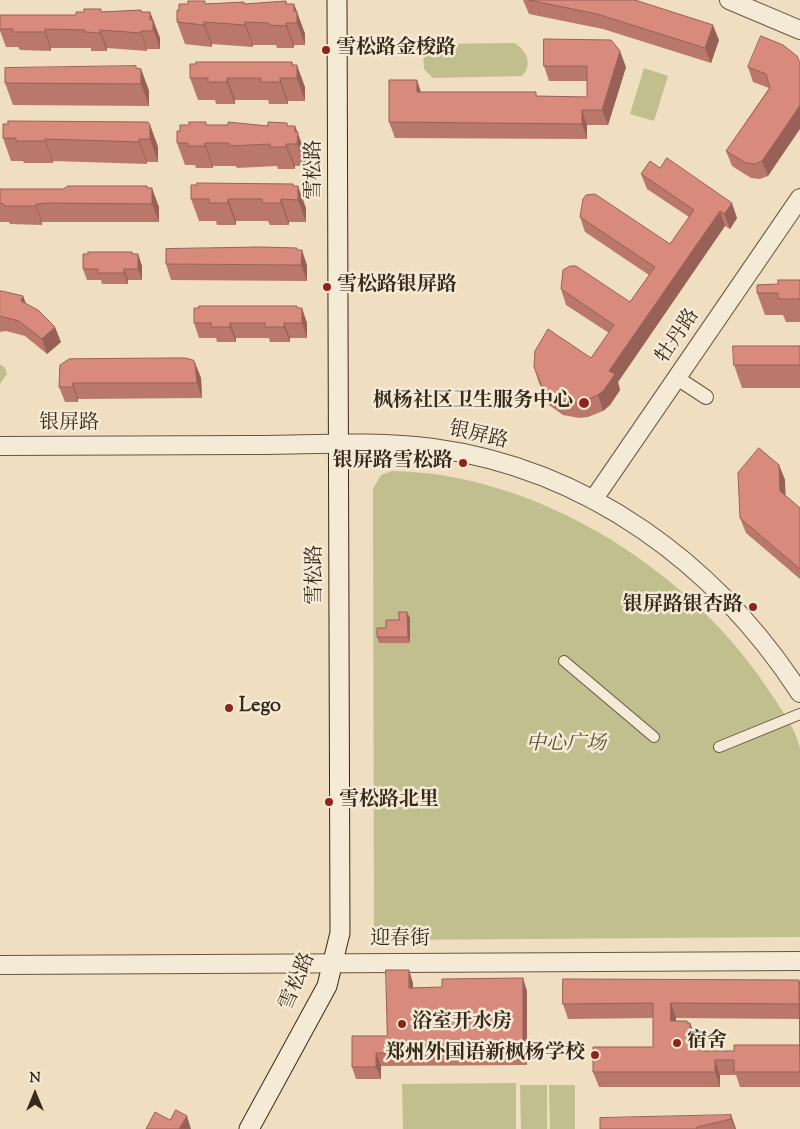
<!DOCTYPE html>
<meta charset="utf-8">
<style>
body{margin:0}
#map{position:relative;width:800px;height:1129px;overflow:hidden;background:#efdec0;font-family:"Sorts Mill Goudy",serif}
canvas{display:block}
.north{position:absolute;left:10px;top:1069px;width:50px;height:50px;-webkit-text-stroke:4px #f5ead6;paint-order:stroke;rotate:0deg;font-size:14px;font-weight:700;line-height:20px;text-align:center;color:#37291a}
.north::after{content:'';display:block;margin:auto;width:18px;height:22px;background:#37291a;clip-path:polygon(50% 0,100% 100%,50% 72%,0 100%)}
</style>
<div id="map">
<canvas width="800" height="1129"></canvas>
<div class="north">N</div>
</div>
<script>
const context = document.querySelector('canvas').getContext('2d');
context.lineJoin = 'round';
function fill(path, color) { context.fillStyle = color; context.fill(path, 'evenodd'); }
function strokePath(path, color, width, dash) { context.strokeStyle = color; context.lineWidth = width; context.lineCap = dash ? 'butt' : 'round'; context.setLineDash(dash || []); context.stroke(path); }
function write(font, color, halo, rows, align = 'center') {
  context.font = font + ' "Sorts Mill Goudy","Noto Serif SC",serif'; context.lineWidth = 5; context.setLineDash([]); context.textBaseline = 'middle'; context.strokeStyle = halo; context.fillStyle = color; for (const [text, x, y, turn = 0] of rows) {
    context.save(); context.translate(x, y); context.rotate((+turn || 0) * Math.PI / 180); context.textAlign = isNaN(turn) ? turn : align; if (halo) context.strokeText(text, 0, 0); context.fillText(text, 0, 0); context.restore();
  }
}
fill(new Path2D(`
 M514 43C527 50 533 65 522 76L433 78 424 69 423 52 431 44Z
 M644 68 668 76 654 121 630 114Z
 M0 364 5 368 7 374 0 384Z
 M392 471C533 473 679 564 759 676 772 696 795 725 800 748 800 764 800 785 800 801 800 846 800 892 800 937L388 940 374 930 373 489 381 475Z
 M516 1083V1129H403L402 1084Z
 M520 1085H547V1129H521Z
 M549 1085H575V1129H550Z`), '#c1bf8d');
const pedestrian = new Path2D(`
 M564 661 654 737
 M719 747 800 714`);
const minor = new Path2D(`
 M677 378 706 397`);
const tertiary = new Path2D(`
 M729 0 800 30
 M0 446C83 446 167 445 250 445 311 445 373 440 433 448 588 469 716 564 800 693
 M593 500 800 198
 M0 965 800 961`);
const secondary = new Path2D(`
 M249 1129 327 986 340 933 337 0`);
strokePath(pedestrian, '#655644', 12);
strokePath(minor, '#655644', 16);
strokePath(tertiary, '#655644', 20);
strokePath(secondary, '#37291a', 21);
strokePath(pedestrian, '#f5ead6', 10);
strokePath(minor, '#f5ead6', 14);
strokePath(tertiary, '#f5ead6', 18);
strokePath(secondary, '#f5ead6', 19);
fill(new Path2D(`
 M523 0H635L719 40 711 63 603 29 529 14Z
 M286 1 287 4H294L305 34V45H294V48H277L276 45H253V47L212 44V47L185 44 177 22 179 10 206 4 244 2 245 4Z
 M141 10 142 12H150L160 38V49H147V51L107 48V51H91V48H51V51L20 50 18 47H6L0 31V15H76L102 12Z
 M544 39 626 67 608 125H587V139L395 138 389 122 421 92 538 96 587 97V81H549L544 66Z
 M783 45 768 176 760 179 751 178 732 166 726 151 769 88 753 82 748 67Z
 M293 65 305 87V101H288V104H269L268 100H235V104H216L215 100H198L190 78Z
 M137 68 141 69 149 91V106L13 105 5 83Z
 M150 125 158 147V162H147V164L53 161V163H24L23 161H11L3 138Z
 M207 125 295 126 306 155V166H295V169H278L277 166 237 168 236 166H213V168H196L195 165H185L177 143 180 131Z
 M641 174 737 218 730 229 725 226 618 382 620 390 610 405 603 411 588 417 579 418 563 415 549 405 539 383 534 367 591 358 609 333 566 305 561 289 630 302 649 275 585 232 580 217 670 244 689 217 647 189Z
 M294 186 306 208V222H289V225H270L268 221H236V225H217L216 221H199L191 199Z
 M148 188 159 207V222H42V225L10 224 9 222H0V189H63Z
 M132 252 133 254H138L142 266V280H128V284H102L101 280H87L83 269Z
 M166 264 307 265V281L171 280Z
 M800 280V322H786L783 315H765L757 293 778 284Z
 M0 291 23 296 26 304 61 342 47 354 25 336 6 331 0 332Z
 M298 308 307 323V338H290V342H270L269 338H236V342H217L216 338H199L194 323Z
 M800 346V388H742L734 365Z
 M195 363 201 378 202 398 78 399V402H65L59 387 60 365Z
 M779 465 785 480V495L800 508V579L746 533 740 518Z
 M410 618V643H379L377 637 386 628 399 620Z
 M800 981V1087H740L736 1075H720V1087H599L593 1072 653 1047V1018L568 1019 563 1004ZM676 1018 800 1019V1045L734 1051H702L701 1047H696V1038L690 1023 676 1021Z
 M413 983V988L527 991V1065L381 1066V1079H356L352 1067 387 1036Z
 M731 1115 736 1129H600Z`), '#ba786b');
fill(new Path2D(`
 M294 4 305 34V45L297 23 294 11Z
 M150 12 160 38V49L150 20Z
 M204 22 212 44V47L204 25Z
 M245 22 253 45V47L245 25Z
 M286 23 294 45V48L286 26Z
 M713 25 719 40 711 63 705 48Z
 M45 29 51 48V51L45 32Z
 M100 30 107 48V51L100 33Z
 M141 31 147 49V51L141 33Z
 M620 51 626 67 608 125 602 110Z
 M292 62 297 75V65L305 87V101L292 65Z
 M136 66 141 79V69L149 91V106L141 84Z
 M227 78 235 100V104L227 82Z
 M280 78 288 101V104L280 82Z
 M417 80 422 95 417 92Z
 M800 104V129L768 176 762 161Z
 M582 110 587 125V139L582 124Z
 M150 125 158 147V162L150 139Z
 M295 126 306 155V166L297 144 295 132Z
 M45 139 53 161V163L45 141Z
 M139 139 147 162V164L139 142Z
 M205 143 213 166V168L205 146Z
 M286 144 295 166V169L286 147Z
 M293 184 298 196V186L306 208V222L293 186Z
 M147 186 152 199V188L159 207V222L152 204 147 188Z
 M228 199 236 221V225L228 203Z
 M281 199 289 222V225L281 203Z
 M732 203 737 218 730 229 724 214Z
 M36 204 42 222V225L36 206Z
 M720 211 725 226 618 382 620 390 610 405 603 411 598 395 609 371Z
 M297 248 301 261 302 250 307 265V281L301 265Z
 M138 254 142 266V280L138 269Z
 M124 269 128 280V284L124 273Z
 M23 296 29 311 21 301Z
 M297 306 302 319V308L307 323V338L302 323Z
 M230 323 236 338V342L230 327Z
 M284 323 290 338V342L284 327Z
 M55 327 61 342 47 354 42 339Z
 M195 363 201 378 202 398 197 383Z
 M73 383 78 399V402L73 387Z
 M779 465 785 480 786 506 780 491Z
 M407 612 410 618V643L408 637Z
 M409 970 413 983V1000L409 988Z
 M523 978 527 991V1065L523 1053Z
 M671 1003 676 1018V1036L671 1021Z
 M687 1021 690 1030V1023L696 1038V1062L690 1047Z
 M376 1053 381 1066V1079L376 1067Z
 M715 1060 720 1075V1087L715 1072Z
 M731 1115 736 1129H735L731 1119Z
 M187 1116 191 1129H179Z`), '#976157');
const building = new Path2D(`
 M529 0H635L713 25 705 48 597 14Z
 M188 1H205V4L244 2V4L286 1V4H294V11H297V23H286V26L269 25V23L245 22V25L204 22V25L177 22V10H179V4H188Z
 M84 9H101V12L141 10V12H150V20H153V31H141V33L100 30V33L85 32V30L45 29V32H13V29H0V15H76V12H84Z
 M761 36 783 45 797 56 800 63V104L799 107 762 161 755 164 746 163 726 151 770 88 766 74 748 67Z
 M544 39 611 40 620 51 602 110H582V124L389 122V80H417V92H536V96L587 97V66H544Z
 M196 62H292V65H297V78H280V82H261V78H227V82H208V78H190V64H196Z
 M136 66V68L141 69V84L5 83V68Z
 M8 121 148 122 150 125V139H139V142L45 139V141H16V138H3V124H8Z
 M189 122H206V125H228V122L268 126V122L287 123V126H295V132H298L297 144H286V147H270V144L229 146V143H205V146H188V143H177V131H180V125H189Z
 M667 158 732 203 724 214 720 211 609 371 615 374 604 390 598 395 582 402 574 403 557 399 543 389 534 367 535 351 548 329 591 358 614 325 561 289 563 270 570 266H576L630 302 655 267 580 217 583 199 586 195 595 194 670 244 694 210 641 174 650 161 660 168Z
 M197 183 293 184V186H298V200L281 199V203H262V199H228V203H209V199H191V185H197Z
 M68 186H147V188H152V204L49 203 36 204V206H4V204L0 203V189H63Z
 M261 247 297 248V250H302L301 265 166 264V249Z
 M88 252H132V254H138V269H124V273H98V269H83V254H88Z
 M778 280H800V299H778V293H757V285L778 284Z
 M0 291H2L23 296 21 301 38 310 55 327 42 339 19 321 0 316Z
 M199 306H297V308H302V323H284V327H265V323H230V327H211V323H194V308H199Z
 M733 346H800V365H734Z
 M185 358 193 360 195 363 197 383H73V387H59L60 365 69 359Z
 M759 448 779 465 780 491 800 508V569L740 518 738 473Z
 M399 612H407L408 637H377V628H386V620H399Z
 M386 970H409V988L442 987V979L523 978V1053H376V1067H352V1036H387Z
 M563 979 799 980 800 1072H734V1060H715V1072H593V1047H653V1003L563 1004ZM671 1003 800 1004V1045H734V1051H701V1047H690V1023H687V1021H671Z
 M176 1110 187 1116 179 1129H146L155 1112 170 1120Z
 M731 1115V1119L697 1127V1129H600V1118Z`);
fill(building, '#d88b7c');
strokePath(building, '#976157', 1);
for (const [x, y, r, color] of [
 [326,50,5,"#8f2418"],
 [327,287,5,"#8f2418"],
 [584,403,6,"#8f2418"],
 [463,463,5,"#8f2418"],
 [753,607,5,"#8f2418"],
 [229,708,5,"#8f2418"],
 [329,802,5,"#8f2418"],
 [402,1024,5,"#8f2418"],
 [677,1043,5,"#8f2418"],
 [595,1055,5,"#8f2418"]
]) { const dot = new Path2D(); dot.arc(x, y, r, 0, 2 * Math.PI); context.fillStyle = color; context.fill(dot); strokePath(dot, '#f5ead6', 2); }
write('bold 20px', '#37291a', '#f5ead6', [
 ["雪松路金梭路",336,50],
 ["雪松路银屏路",337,287],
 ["枫杨社区卫生服务中心",573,403,"right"],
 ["银屏路雪松路",453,463,"right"],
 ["银屏路银杏路",743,607,"right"],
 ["Lego",239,708],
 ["雪松路北里",339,802],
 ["浴室开水房",412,1024],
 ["宿舍",687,1043],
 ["郑州外国语新枫杨学校",585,1055,"right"]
], 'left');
write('20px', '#37291a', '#f5ead6', [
 ["雪松路",316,170,-90],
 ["牡丹路",679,337,-56],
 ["银屏路",69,425],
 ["银屏路",478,437,13],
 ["雪松路",317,575,-90],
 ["迎春街",400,941],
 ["雪松路",299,982,-67]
]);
write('italic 20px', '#5a4e37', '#f5ead6', [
 ["中心广场",566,746]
]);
</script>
